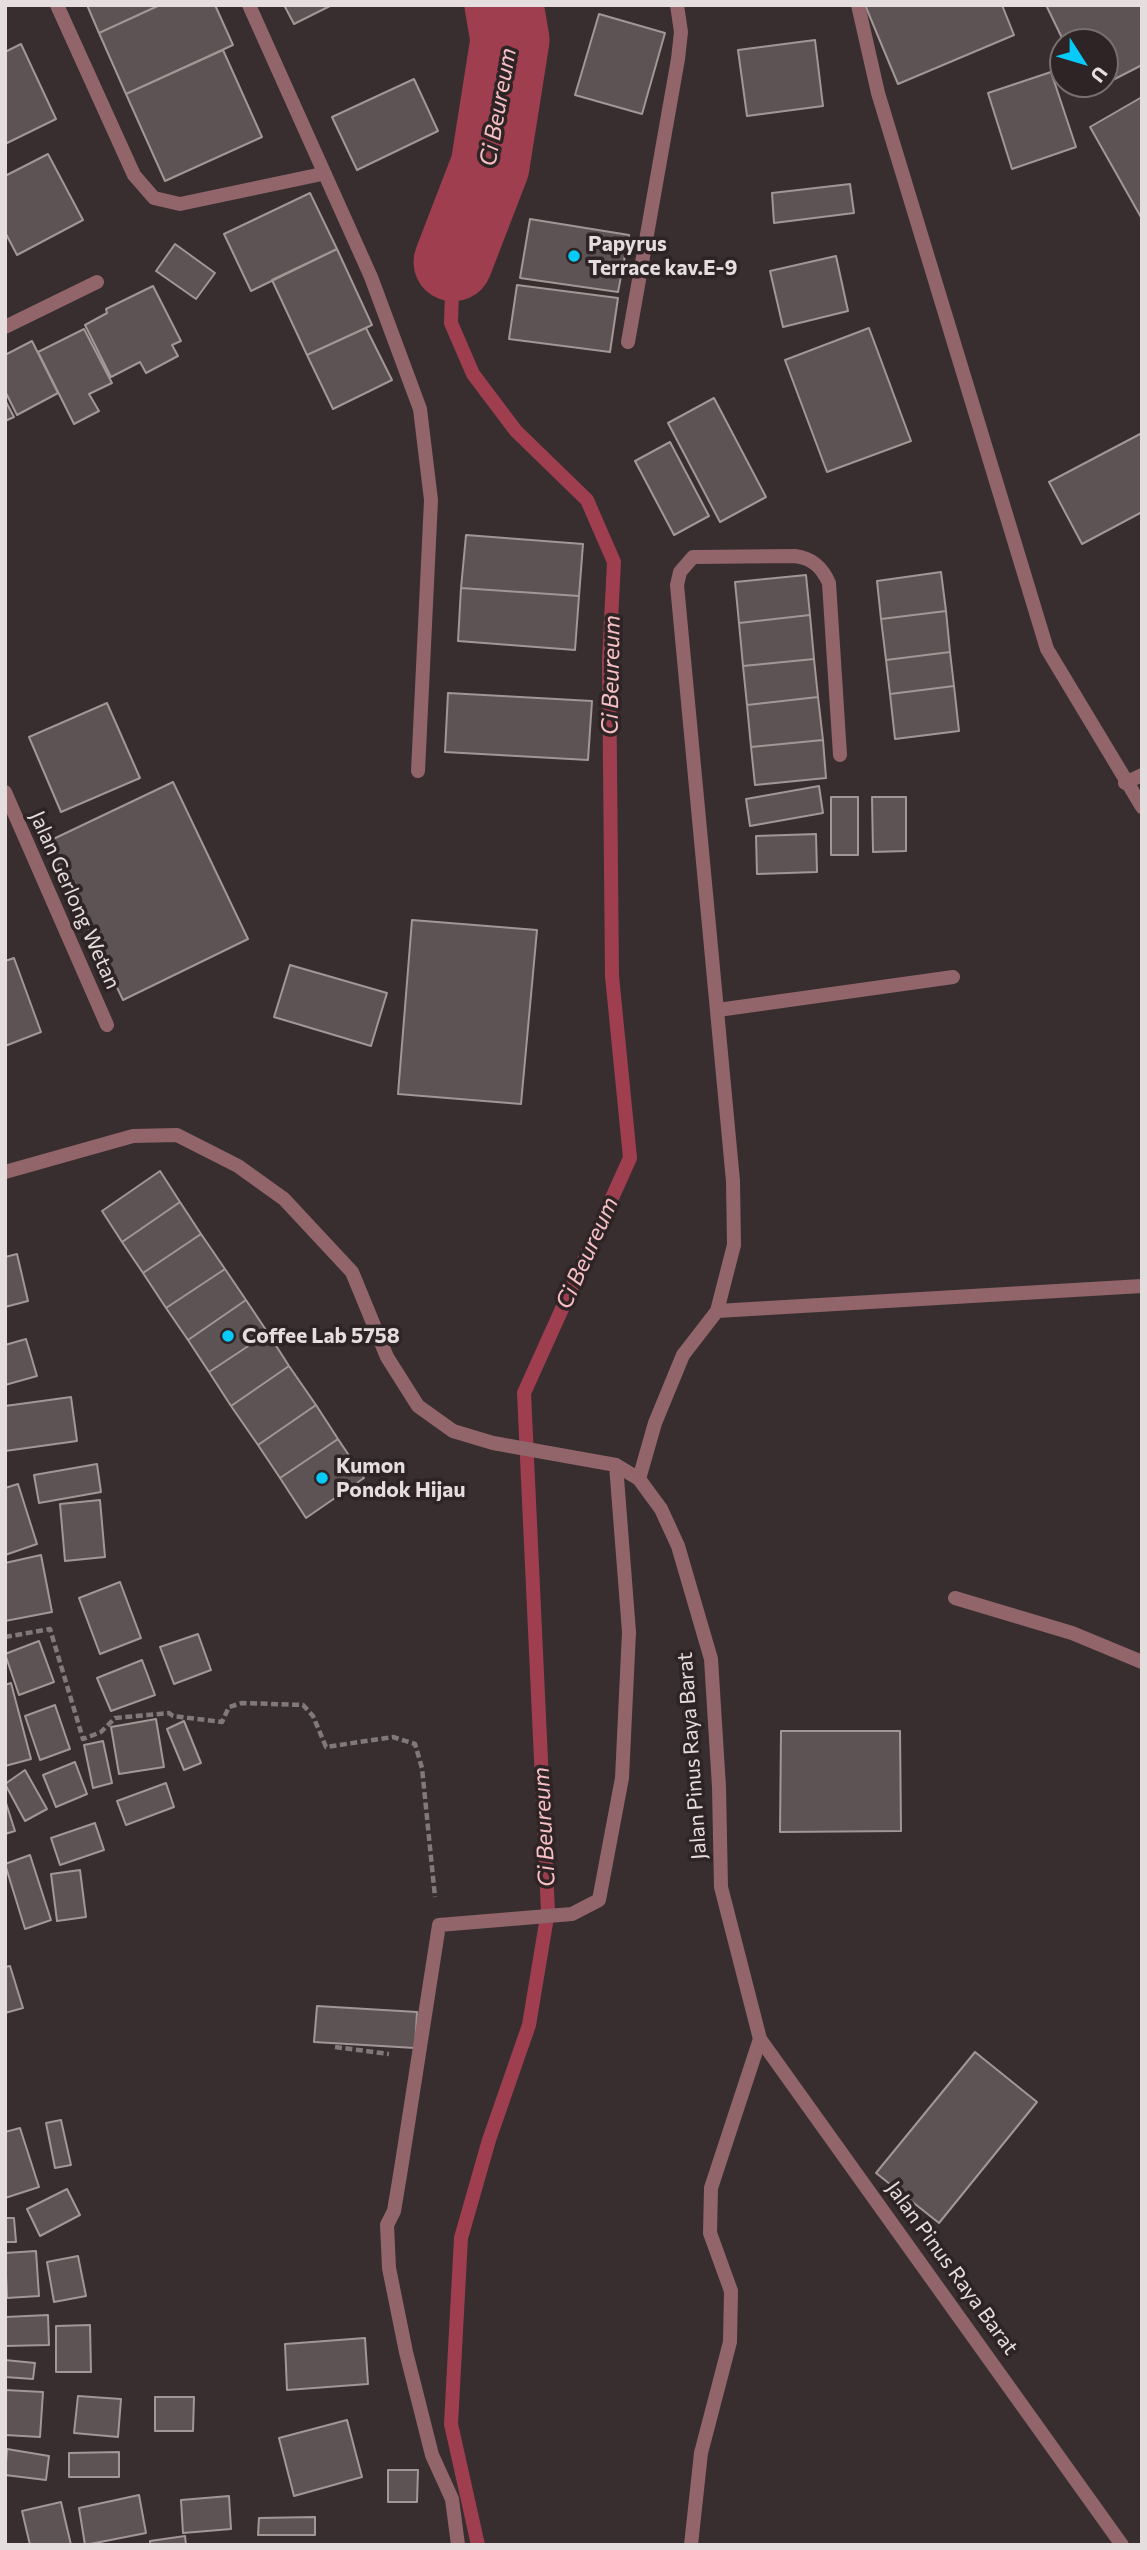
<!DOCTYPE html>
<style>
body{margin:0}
#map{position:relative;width:1147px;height:2550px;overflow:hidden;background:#382e2f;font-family:Commissioner,sans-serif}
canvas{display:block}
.frame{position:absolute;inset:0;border:7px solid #e5dedf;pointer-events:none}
.north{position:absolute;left:1049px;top:28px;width:70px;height:70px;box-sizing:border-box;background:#2e2425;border:2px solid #776e6f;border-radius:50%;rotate:127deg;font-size:19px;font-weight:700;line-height:28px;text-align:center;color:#e5dedf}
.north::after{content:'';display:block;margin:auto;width:24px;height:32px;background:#06cbf9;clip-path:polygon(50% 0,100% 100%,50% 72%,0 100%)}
</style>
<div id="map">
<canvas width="1147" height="2550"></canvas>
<div class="frame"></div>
<div class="north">U</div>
</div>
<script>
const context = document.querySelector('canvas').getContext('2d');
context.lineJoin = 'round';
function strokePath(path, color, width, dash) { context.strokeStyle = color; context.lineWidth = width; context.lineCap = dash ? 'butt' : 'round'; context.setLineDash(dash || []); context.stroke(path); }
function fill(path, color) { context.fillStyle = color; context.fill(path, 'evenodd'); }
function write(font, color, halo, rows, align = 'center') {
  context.font = font + ' Commissioner,sans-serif'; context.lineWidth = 7; context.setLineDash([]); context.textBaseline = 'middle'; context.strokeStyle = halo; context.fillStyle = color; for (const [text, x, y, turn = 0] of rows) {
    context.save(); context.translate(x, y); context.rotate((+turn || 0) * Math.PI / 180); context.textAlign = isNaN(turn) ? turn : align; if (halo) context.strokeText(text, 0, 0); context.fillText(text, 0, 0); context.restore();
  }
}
strokePath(new Path2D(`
 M453 262 451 323 473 374 516 431 587 500 614 562 609 660 612 976 630 1158 524 1393 548 1911 529 2025 489 2140 461 2238 451 2424 478 2545`), '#9e3e4f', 14);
strokePath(new Path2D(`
 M453 262 490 166 510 40 504 5`), '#9e3e4f', 79);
const building = new Path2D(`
 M87 5H160L99 33Z
 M160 5H215L233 45 126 94 99 33Z
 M284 5H332L294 24Z
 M865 5H1002L1014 35 898 84Z
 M1046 5H1142V65L1105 84V42H1064Z
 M599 14 665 33 642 114 575 95Z
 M815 40 823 106 747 116 738 50Z
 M21 44 56 119 5 144V52Z
 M223 50 262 137 165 181 126 94Z
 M1051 72 1076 147 1012 169 988 93Z
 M414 79 438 131 357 170 332 117Z
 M1142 97V219L1090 127Z
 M48 154 83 220 17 255 5 232V176Z
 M850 184 854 213 774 223 772 193Z
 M310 193 337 249 251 291 224 234Z
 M530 219 629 235 618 292 520 278Z
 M175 244 215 273 196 299 156 271Z
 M337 249 372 325 307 355 272 280Z
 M836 256 848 311 783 327 770 271Z
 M517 285 618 298 610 352 509 339Z
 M153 286 181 341 172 345 178 356 146 373 140 362 111 377 85 325 107 313 106 309Z
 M366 328 392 380 333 409 307 355Z
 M869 328 911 441 827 472 785 360Z
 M84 329 112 383 89 394 99 411 74 424 38 352Z
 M32 341 58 393 17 415 5 391V355Z
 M714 398 766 497 720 522 668 423Z
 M5 400 14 417 5 421Z
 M1142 433V512L1082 544 1049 482Z
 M670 442 709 516 674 535 635 461Z
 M466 535 583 544 579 596 461 588Z
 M941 572 946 611 881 619 877 581Z
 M806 575 810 615 739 623 735 582Z
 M461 588 579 596 575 650 458 641Z
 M946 611 950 652 886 660 881 619Z
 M810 615 814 659 743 666 739 623Z
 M950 652 954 686 890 694 886 660Z
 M814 659 818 697 747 705 743 666Z
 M954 686 959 731 895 739 890 694Z
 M448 693 592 701 588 760 445 752Z
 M818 697 823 740 751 747 747 705Z
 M107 703 140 778 61 812 29 737Z
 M823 740 826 778 755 785 751 747Z
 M173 782 248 939 123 1000 47 842Z
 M819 786 823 813 750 826 746 799Z
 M831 797H858V855H831Z
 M872 797H906V851L873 852Z
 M816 834 817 872 757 874 756 836Z
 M412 920 537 930 521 1104 398 1094Z
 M14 958 41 1032 5 1046V961Z
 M290 965 387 993 371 1046 274 1017Z
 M160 1171 180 1202 122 1242 102 1211Z
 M180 1202 201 1234 143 1273 122 1242Z
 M201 1234 225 1269 166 1308 143 1273Z
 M17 1254 28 1301 5 1307V1257Z
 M225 1269 246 1300 188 1340 166 1308Z
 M246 1300 268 1333 209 1372 188 1340Z
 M268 1333 289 1366 231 1406 209 1372Z
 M26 1339 37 1376 5 1385V1345Z
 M289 1366 316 1405 258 1445 231 1406Z
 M71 1397 77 1441 5 1451V1406Z
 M316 1405 338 1439 280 1478 258 1445Z
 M338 1439 364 1478 306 1518 280 1478Z
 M97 1464 101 1492 39 1503 34 1475Z
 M18 1484 37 1544 5 1555V1488Z
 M100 1500 105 1557 65 1561 60 1504Z
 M41 1555 52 1612 5 1621V1563Z
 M120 1582 141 1638 100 1654 79 1598Z
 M198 1634 211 1670 174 1684 160 1647Z
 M39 1641 54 1682 19 1695 5 1654Z
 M142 1660 155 1695 111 1711 97 1678Z
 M11 1683 31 1759 5 1766V1685Z
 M55 1705 70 1749 40 1760 25 1716Z
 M156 1719 164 1767 119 1774 111 1727Z
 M184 1721 201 1763 184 1770 167 1729Z
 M781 1731H900L901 1831 780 1832Z
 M103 1741 112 1783 93 1788 84 1745Z
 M75 1762 87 1794 56 1807 43 1775Z
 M25 1770 47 1809 25 1821 5 1784Z
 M166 1783 174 1807 126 1825 117 1801Z
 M5 1800 15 1831 5 1834Z
 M95 1823 104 1850 60 1865 51 1838Z
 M30 1855 51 1920 25 1929 5 1864Z
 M80 1870 86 1917 57 1921 51 1874Z
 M10 1966 23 2008 5 2013V1967Z
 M317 2006 417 2012 415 2048 314 2042Z
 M975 2052 1037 2102 939 2223 876 2173Z
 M61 2120 71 2165 55 2168 46 2123Z
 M20 2128 39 2187 5 2198V2132Z
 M67 2189 80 2215 40 2236 27 2209Z
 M5 2218H14L16 2242H5Z
 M36 2251 39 2296 7 2298 5 2253Z
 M78 2256 86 2296 54 2302 47 2262Z
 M48 2315 49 2345 5 2346V2317Z
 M90 2325 91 2372H56V2326Z
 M365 2338 368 2384 287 2390 285 2344Z
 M5 2360 35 2363 33 2379 5 2377Z
 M5 2390 43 2392 40 2437 5 2435Z
 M78 2396 121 2399 118 2437 74 2433Z
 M155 2397H194L193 2431H155Z
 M347 2420 362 2477 294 2496 279 2438Z
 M7 2449 49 2456 46 2480 5 2475Z
 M119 2452V2477H69V2453Z
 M388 2470H418L417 2502H388Z
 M139 2495 146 2533 85 2545 79 2508Z
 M229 2496 231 2529 183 2533 181 2500Z
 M61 2502 71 2545H30L22 2511Z
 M315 2517V2535H258L259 2518Z
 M185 2536 186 2545H150V2541Z`);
fill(building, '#5e5354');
strokePath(building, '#a29697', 2);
strokePath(new Path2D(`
 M5 1637 50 1629 83 1739 101 1732 115 1718 169 1713 173 1716 222 1722 229 1707 242 1703 303 1705 313 1716 326 1747 393 1737 415 1744 422 1768 435 1897
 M335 2047 389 2054`), '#817879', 4.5, [7, 3.5]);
strokePath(new Path2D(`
 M691 2545 701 2453 730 2342 731 2291 710 2233 711 2188 760 2039`), '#916569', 14);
strokePath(new Path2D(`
 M57 5 134 175 154 198 180 204 322 174
 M249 5 371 277 420 409 431 500 418 771
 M858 5 878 93 1047 649 1142 807
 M5 327 97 282
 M628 342 678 59 681 32 677 5
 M1125 783 1142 775
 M5 792 107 1025
 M718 1010 953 977
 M5 1172 133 1136 177 1135 238 1166 284 1199 352 1272 387 1357 418 1406 453 1431 493 1443 616 1465 639 1479 661 1509 678 1546 711 1659 719 1787 721 1887 760 2039 1122 2545
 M717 1311 1142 1286
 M639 1479 655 1423 683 1355 717 1311 734 1245 733 1181 677 585 680 572 693 557 795 556C812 558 822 567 829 583L840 755
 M955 1598 1072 1633 1142 1662
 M458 2545 452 2499 432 2455 406 2352 389 2268 387 2225 394 2211 401 2169 439 1925 572 1914 599 1900 622 1778 629 1632 616 1465`), '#916569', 14);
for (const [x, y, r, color] of [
 [574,256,7,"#06cbf9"],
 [228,1336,7,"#06cbf9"],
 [322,1478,7,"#06cbf9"]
]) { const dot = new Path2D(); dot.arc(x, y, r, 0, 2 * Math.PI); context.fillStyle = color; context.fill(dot); strokePath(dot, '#2e2425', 2.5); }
write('bold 21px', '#e5dedf', '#2e2425', [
 ["Papyrus",588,244],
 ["Terrace kav.E-9",588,268],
 ["Coffee Lab 5758",242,1336],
 ["Kumon",336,1466],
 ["Pondok Hijau",336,1490]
], 'left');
write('21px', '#e5dedf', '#2e2425', [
 ["Jalan Gerlong Wetan",75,900,66],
 ["Jalan Pinus Raya Barat",692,1756,-94],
 ["Jalan Pinus Raya Barat",952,2268,54]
]);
write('italic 23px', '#f7c0c5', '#2e2425', [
 ["Ci Beureum",498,107,-80],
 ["Ci Beureum",611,675,-89],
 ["Ci Beureum",587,1253,-66],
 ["Ci Beureum",544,1827,-93]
]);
</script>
